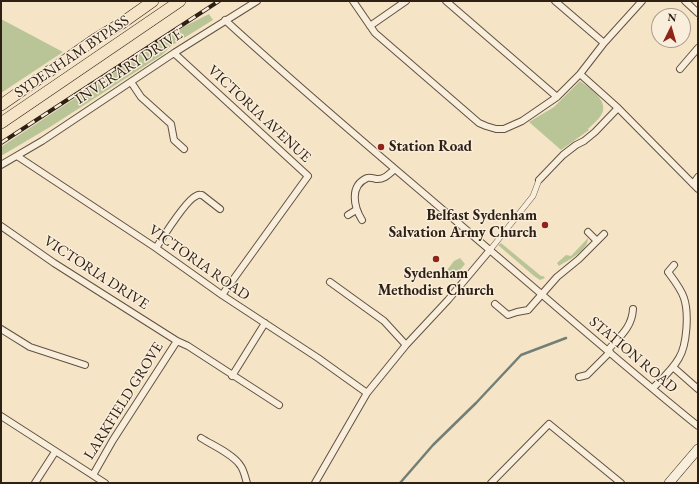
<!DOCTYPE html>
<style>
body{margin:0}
#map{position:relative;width:699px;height:484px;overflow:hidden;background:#f6e4c7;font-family:"EB Garamond",serif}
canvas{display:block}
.frame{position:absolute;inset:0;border:2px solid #2e2114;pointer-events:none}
.north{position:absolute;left:651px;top:8px;width:40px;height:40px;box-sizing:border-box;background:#f9eddb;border:1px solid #a89b8b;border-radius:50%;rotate:5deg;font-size:11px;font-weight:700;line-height:16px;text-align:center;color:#2e2114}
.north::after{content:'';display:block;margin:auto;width:14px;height:18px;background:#8f2418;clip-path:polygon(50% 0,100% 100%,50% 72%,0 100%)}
</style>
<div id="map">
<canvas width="699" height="484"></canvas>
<div class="frame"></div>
<div class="north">N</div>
</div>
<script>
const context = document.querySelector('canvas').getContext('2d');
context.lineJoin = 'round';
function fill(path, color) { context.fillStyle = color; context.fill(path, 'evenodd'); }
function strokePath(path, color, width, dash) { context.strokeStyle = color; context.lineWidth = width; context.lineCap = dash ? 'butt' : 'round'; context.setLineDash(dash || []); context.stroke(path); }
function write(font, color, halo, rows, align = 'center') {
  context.font = font + ' "EB Garamond",serif'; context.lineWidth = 3; context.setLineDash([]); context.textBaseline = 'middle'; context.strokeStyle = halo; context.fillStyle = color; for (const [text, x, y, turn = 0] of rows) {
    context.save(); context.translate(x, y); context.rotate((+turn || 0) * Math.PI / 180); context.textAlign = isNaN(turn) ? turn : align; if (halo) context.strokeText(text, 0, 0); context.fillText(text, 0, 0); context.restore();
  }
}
fill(new Path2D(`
 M209 14 213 20 171 46 162 55 50 127 1 156V147L183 27Z
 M1 19 63 52 1 93Z
 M580 81C589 88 606 98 603 111 601 118 593 124 588 129L589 130 561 150 529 122 554 107Z
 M588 238C588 251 568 260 559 266L557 263 566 255 571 256Z
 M501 243 541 276H543L545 278 540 280 534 276 498 245Z
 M460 258 465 264 452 280 444 274 454 261Z`), '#bac597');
strokePath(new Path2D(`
 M400 483 433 445 476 403 521 355 566 338`), '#717f77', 2.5);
const pedestrian = new Path2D(`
 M490 250 533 196 539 180`);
const minor = new Path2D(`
 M353 1 375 33 479 123 486 126 496 129H504L522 121 557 97 580 74 604 43 642 1
 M446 1 557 97
 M555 1 604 43
 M685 1 698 13
 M225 20C310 98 398 171 485 246 556 306 626 368 698 426
 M370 26 406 1
 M174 53 308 176 222 295
 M680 69 698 48
 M580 74 618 108 698 189
 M131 82 141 97 171 124 174 140 184 149
 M17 156 156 248 222 295 318 358 367 393
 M1 165 42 141 174 53 257 1
 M539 180 563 155 576 145 584 141 595 132 618 108
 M693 184 698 177
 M348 215 356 210
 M362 220C354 207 349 186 367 178 370 177 372 178 376 179 384 180 389 174 395 169
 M1 226 54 263 177 341 188 346 279 405
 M588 232 597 241
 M156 248C163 237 186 200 196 196 199 194 199 195 202 195L220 209
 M330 282 384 321 406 345
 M495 304 508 315 517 312 528 310 557 277 579 259 604 234
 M1 329 30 347 85 365
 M608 350C619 337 632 328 633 309
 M673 367 698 389
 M232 376 265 323
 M579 377 587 375 610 352
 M653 388C662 379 673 369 679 358 687 345 689 313 684 298 681 289 674 280 668 272L674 265
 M1 416 105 483
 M201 438C212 445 233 454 240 465 244 470 245 477 247 483
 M93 475 113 440 177 341
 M35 483 55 452
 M315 483 367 393 406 345 448 300 490 250
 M491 483 549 424 621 483`);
const secondary = new Path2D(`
 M669 483 698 449`);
const trunk = new Path2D(`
 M1 105 94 40 122 23 153 1
 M1 123 180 1`);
strokePath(pedestrian, '#605241', 6);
strokePath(minor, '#605241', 8);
strokePath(secondary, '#2e2114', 10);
strokePath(trunk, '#2e2114', 12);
strokePath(pedestrian, '#f9eddb', 5);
strokePath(minor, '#f9eddb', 6);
strokePath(secondary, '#f9eddb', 9);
strokePath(trunk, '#f6e4c7', 11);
const rail = new Path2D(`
 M1 143 219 1`);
strokePath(rail, '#2e2114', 4);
strokePath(rail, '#f9eddb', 2.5, [8]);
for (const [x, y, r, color] of [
 [381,147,4,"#8f2418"],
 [545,225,4,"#8f2418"],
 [436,259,4,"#8f2418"]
]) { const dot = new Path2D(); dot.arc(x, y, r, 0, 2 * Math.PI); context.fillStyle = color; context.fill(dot); strokePath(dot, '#f9eddb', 1.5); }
write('15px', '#2e2114', '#f9eddb', [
 ["SYDENHAM BYPASS",72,57,-34],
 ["INVERARY DRIVE",129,67,-33],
 ["VICTORIA AVENUE",259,114,43],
 ["VICTORIA ROAD",199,263,35],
 ["VICTORIA DRIVE",96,273,33],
 ["STATION ROAD",633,355,40],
 ["LARKFIELD GROVE",124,401,-58]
]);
write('bold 15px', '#2e2114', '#f9eddb', [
 ["Station Road",389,147],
 ["Belfast Sydenham",537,216,"right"],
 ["Salvation Army Church",537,233,"right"],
 ["Sydenham",436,274,"center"],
 ["Methodist Church",436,291,"center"]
], 'left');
</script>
